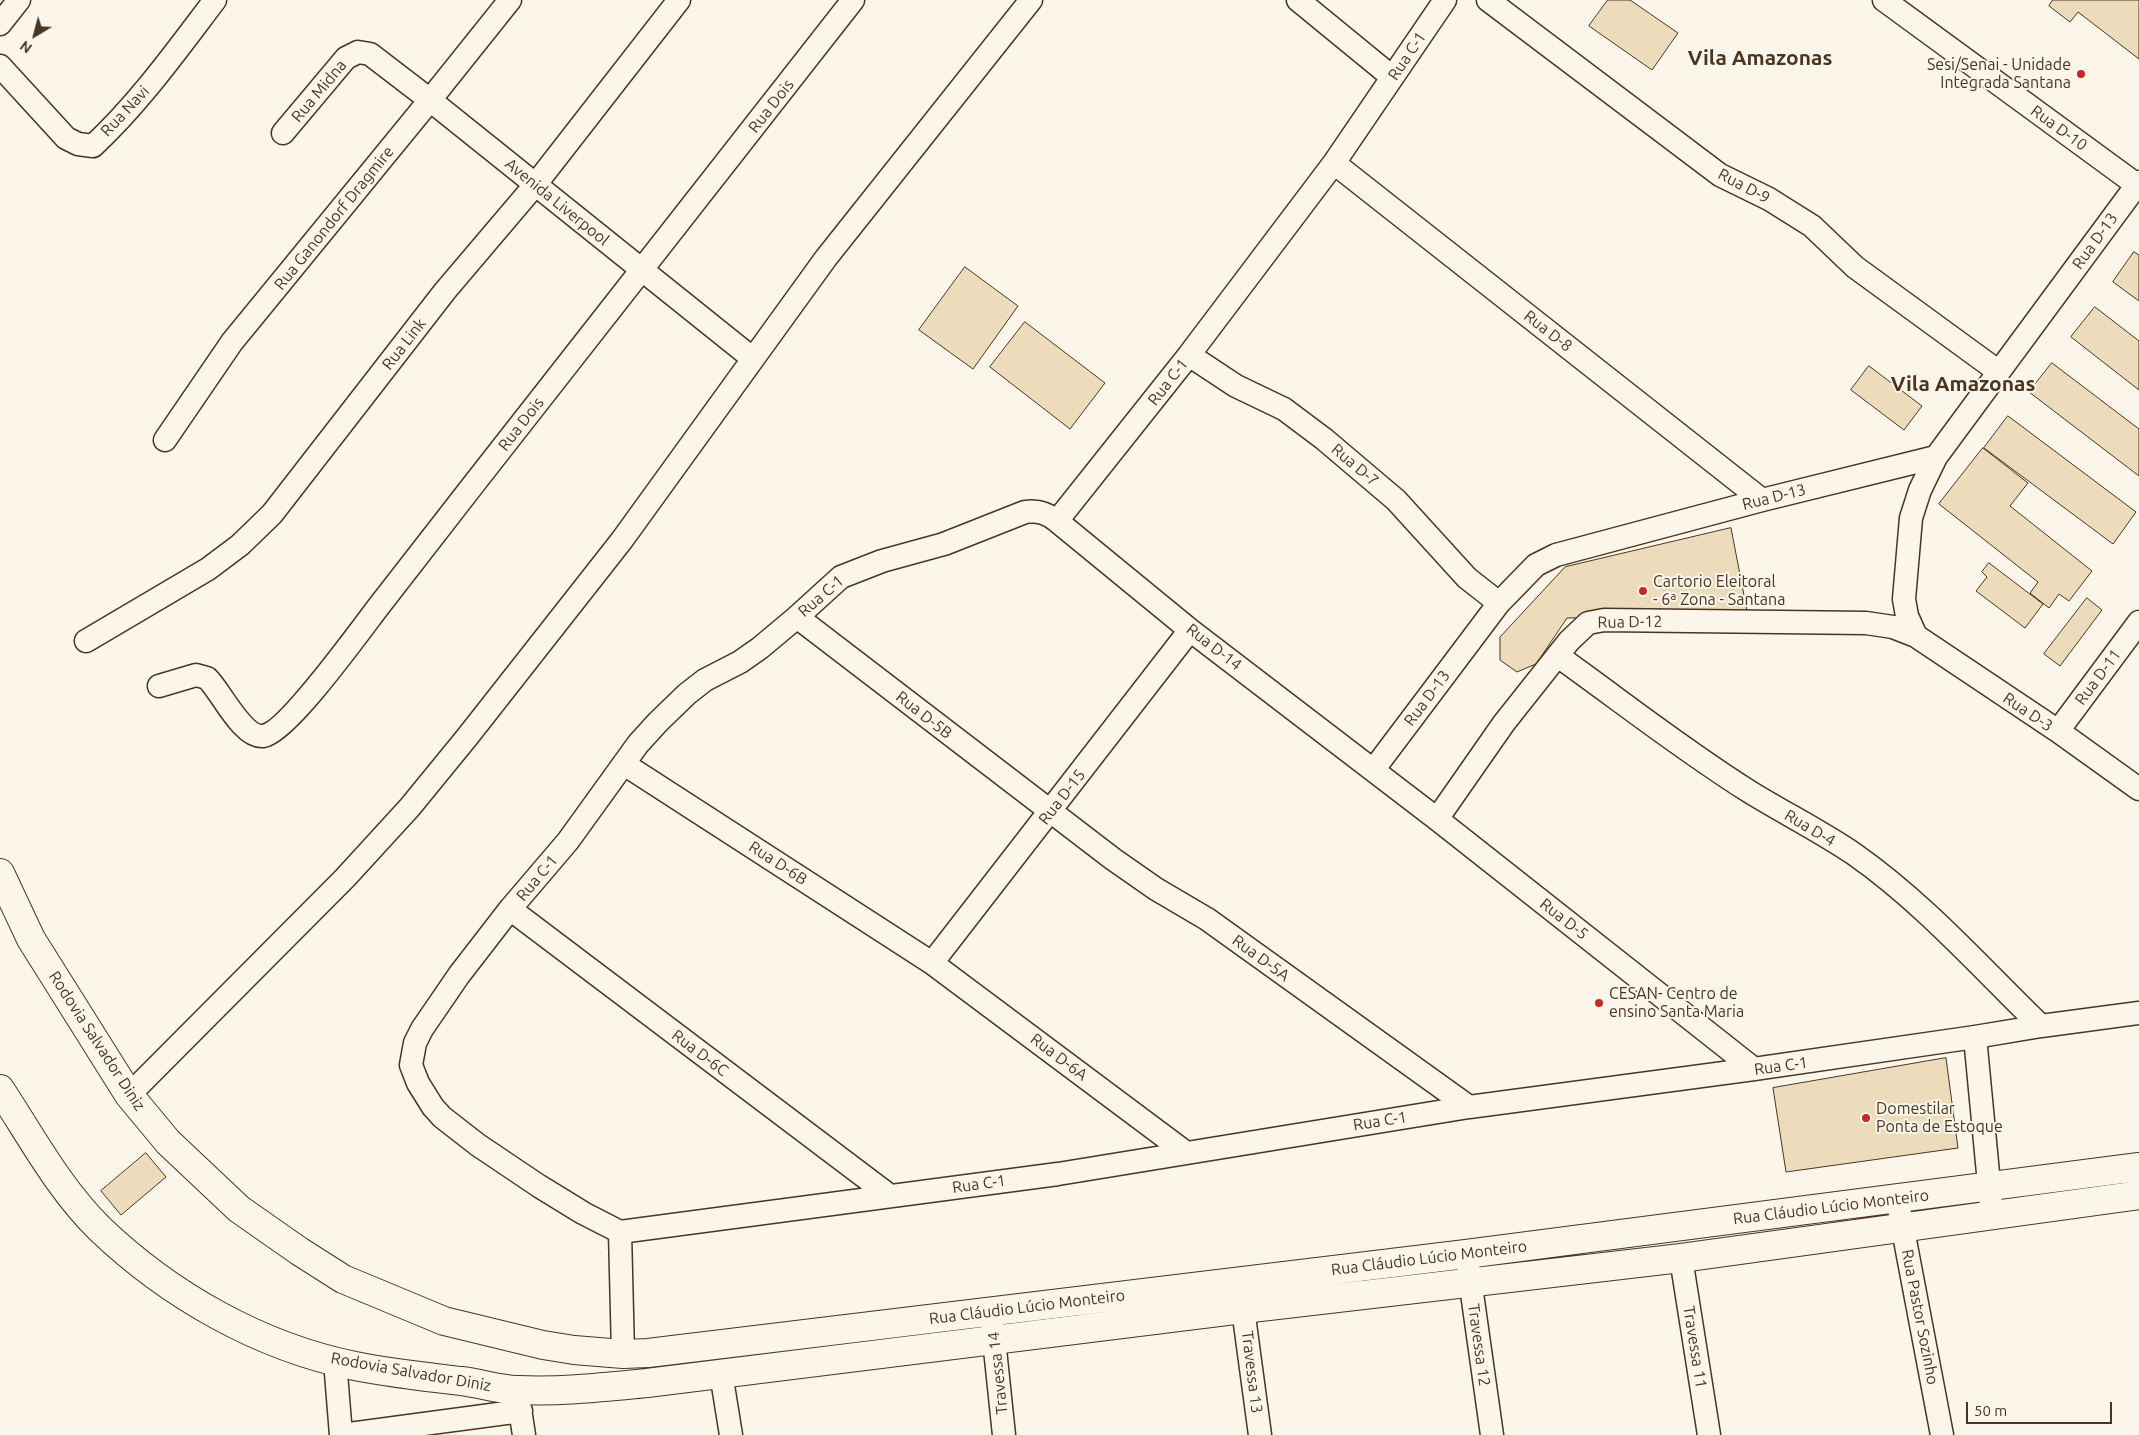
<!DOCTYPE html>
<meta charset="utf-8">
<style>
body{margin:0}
#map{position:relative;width:2139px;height:1435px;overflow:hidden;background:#fbf6e9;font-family:Ubuntu,sans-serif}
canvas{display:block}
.north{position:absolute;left:10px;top:10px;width:50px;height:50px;-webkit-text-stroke:4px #fbf6e9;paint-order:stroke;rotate:217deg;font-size:14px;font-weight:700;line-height:20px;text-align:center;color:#4a3520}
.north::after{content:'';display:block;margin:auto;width:18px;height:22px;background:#4a3520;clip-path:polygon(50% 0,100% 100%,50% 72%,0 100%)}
.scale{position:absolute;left:1966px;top:1402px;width:146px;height:22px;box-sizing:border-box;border:2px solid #4a3520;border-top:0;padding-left:6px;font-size:15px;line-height:18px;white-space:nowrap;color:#4a3520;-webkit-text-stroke:4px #fbf6e9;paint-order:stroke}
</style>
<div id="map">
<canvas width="2139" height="1435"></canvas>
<div class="north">N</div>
<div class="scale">50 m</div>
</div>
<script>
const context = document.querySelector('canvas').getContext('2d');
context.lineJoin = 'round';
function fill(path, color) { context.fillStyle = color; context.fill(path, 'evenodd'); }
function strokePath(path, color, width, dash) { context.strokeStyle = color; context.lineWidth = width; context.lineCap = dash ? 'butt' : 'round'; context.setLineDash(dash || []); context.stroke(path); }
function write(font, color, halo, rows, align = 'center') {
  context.font = font + ' Ubuntu,sans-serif'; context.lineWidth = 4; context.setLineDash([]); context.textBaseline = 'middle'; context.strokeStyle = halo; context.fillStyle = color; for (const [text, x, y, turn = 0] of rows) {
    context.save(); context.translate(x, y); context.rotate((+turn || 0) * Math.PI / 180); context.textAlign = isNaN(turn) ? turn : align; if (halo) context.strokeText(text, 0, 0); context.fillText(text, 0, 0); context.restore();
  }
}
const building = new Path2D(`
 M1608 0H1630L1678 33 1652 70 1589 26Z
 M2053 0H2139V59L2078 12 2070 22 2049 6Z
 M2134 252 2139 255V301L2113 282Z
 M965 267 1018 306 973 369 919 330Z
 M2095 307 2139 341V390L2071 337Z
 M1025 322 1105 383 1070 429 990 367Z
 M2052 363 2139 429V476L2029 392Z
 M1869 366 1922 406 1904 430 1851 390Z
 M2008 416 2136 512 2113 544 1984 448Z
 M1983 448 2028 483 2010 506 2092 571 2069 601 2059 594 2049 608 2030 593 2038 582 1939 504Z
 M1731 528 1748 616 1567 618 1536 664 1517 672 1500 660V637L1565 567Z
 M1989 563 2043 604 2025 628 1976 591 1987 577 1982 572Z
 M2087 598 2102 610 2060 666 2044 654Z
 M1946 1058 1958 1148 1786 1172 1773 1088Z
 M146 1153 166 1177 121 1215 101 1191Z`);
fill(building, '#ecdcbc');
strokePath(building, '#4a3520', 1);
const minor = new Path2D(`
 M1298 0 1392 77
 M1488 0 1720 175 1769 199 1812 226 1855 267 1999 372
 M1884 0 2137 185
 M0 24 19 0
 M0 66 66 138 78 144 93 146C140 102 177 50 215 0
 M283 133 346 58 358 52 370 54 430 100 752 358
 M1334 163 1762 500
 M1189 355 1236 386 1284 409 1324 439 1396 500 1467 578 1499 603
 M165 440 232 342 430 100 510 0
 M1057 521 1190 630 1437 819 1754 1069
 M797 617 1113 859 1156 889 1207 919 1469 1107
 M1916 636 1907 616 1904 599 1911 518 1920 490 1936 457
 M86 641 208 569 240 545 272 514 445 291 535 185 679 0
 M1558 656C1621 701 1683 750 1750 792 1784 813 1820 831 1854 854 1924 903 1980 967 2041 1026
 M159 686 196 675 207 678C221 691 242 738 263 736 287 733 362 628 379 606 536 403 696 202 853 0
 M2058 731 2139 622
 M624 764 932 963 1185 1152
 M1374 769 1499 603 1536 565 1556 555 1762 500 1936 457 2139 182
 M1437 819 1504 723 1569 641 1588 623 1604 620 1866 623 1893 627 1916 636 2058 731 2139 789
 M510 909 890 1196
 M932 963 1190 630
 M1975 1037 1992 1215
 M129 1095 345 878 410 807 468 736 622 540 826 258 1031 0
 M1897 1198 1942 1435
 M620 1232 583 1213 539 1186 478 1145 442 1117 433 1107 418 1083 411 1065 415 1043 422 1029 459 975 510 909 568 841 638 744 658 722 687 694 705 680 740 662 760 648 797 617 841 577 882 561 944 544 1025 512C1038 510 1047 513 1057 521L1189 355 1334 163 1445 0
 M1681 1258 1709 1435
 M1468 1265 1492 1435
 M1243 1309 1260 1435
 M991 1311 1004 1435
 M623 1354 620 1232 1058 1174 1469 1107 1754 1069 1975 1037 2041 1026 2139 1013
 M335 1361 341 1435
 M721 1373 731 1435
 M518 1396 524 1435
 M342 1435 521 1411`);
const major = new Path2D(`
 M0 873 31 939 129 1095 168 1142 239 1209 299 1251 343 1279 444 1321 543 1345 574 1350 623 1354 648 1353 1466 1254 2139 1167
 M0 1089C31 1136 59 1189 100 1229 169 1295 260 1347 355 1366 390 1373 426 1377 461 1381 480 1383 499 1390 518 1390 561 1392 605 1387 647 1383L1243 1309 1681 1258 2139 1195`);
strokePath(minor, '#4a3520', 25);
strokePath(major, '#4a3520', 30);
strokePath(minor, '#fbf6e9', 22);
strokePath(major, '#fbf6e9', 28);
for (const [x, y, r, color] of [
 [2081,74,5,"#c62828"],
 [1643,591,5,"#c62828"],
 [1599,1003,5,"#c62828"],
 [1866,1118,5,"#c62828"]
]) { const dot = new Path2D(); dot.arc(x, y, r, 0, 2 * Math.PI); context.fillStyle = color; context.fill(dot); strokePath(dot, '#fbf6e9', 2); }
write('16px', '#4a3520', '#fbf6e9', [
 ["Rua C-1",1407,56,-56],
 ["Rua Midna",319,91,-50],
 ["Rua Dois",771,106,-52],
 ["Rua Navi",125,111,-47],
 ["Rua D-10",2059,128,36],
 ["Rua D-9",1744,186,28],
 ["Avenida Liverpool",557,202,39],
 ["Rua Ganondorf Dragmire",334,218,-51],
 ["Rua D-13",2095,241,-54],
 ["Rua D-8",1548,331,38],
 ["Rua Link",404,344,-52],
 ["Rua C-1",1168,382,-52],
 ["Rua Dois",521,424,-52],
 ["Rua D-7",1355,465,40],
 ["Rua D-13",1774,497,-14],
 ["Rua C-1",821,596,-41],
 ["Rua D-12",1630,622,-1],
 ["Rua D-14",1214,647,38],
 ["Rua D-11",2098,677,-53],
 ["Rua D-13",1427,698,-53],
 ["Rua D-3",2028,712,34],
 ["Rua D-5B",924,715,38],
 ["Rua D-15",1062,797,-52],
 ["Rua D-4",1810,828,31],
 ["Rua D-6B",778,863,33],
 ["Rua C-1",537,878,-50],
 ["Rua D-5",1564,919,38],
 ["Rua D-5A",1261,958,36],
 ["Rodovia Salvador Diniz",97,1041,57],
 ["Rua D-6C",700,1053,37],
 ["Rua D-6A",1059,1057,37],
 ["Rua C-1",1781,1066,-8],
 ["Rua C-1",1380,1121,-9],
 ["Rua C-1",979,1184,-8],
 ["Rua Cláudio Lúcio Monteiro",1831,1207,-7],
 ["Rua Cláudio Lúcio Monteiro",1429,1258,-7],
 ["Rua Cláudio Lúcio Monteiro",1027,1307,-7],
 ["Rua Pastor Sozinho",1920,1317,79],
 ["Travessa 12",1479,1345,82],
 ["Travessa 11",1695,1347,81],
 ["Rodovia Salvador Diniz",411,1372,10],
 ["Travessa 13",1252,1372,83],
 ["Travessa 14",998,1373,-96]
]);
write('16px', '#4a3520', '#fbf6e9', [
 ["Sesi/Senai - Unidade",2071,65,"right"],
 ["Integrada Santana",2071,83,"right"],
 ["Cartorio Eleitoral",1653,582],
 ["- 6ª Zona - Santana",1653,600],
 ["CESAN- Centro de",1609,994],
 ["ensino Santa Maria",1609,1012],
 ["Domestilar",1876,1109],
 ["Ponta de Estoque",1876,1127]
], 'left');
write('bold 21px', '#4a3520', '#fbf6e9', [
 ["Vila Amazonas",1760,58],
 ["Vila Amazonas",1963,384]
]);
</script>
